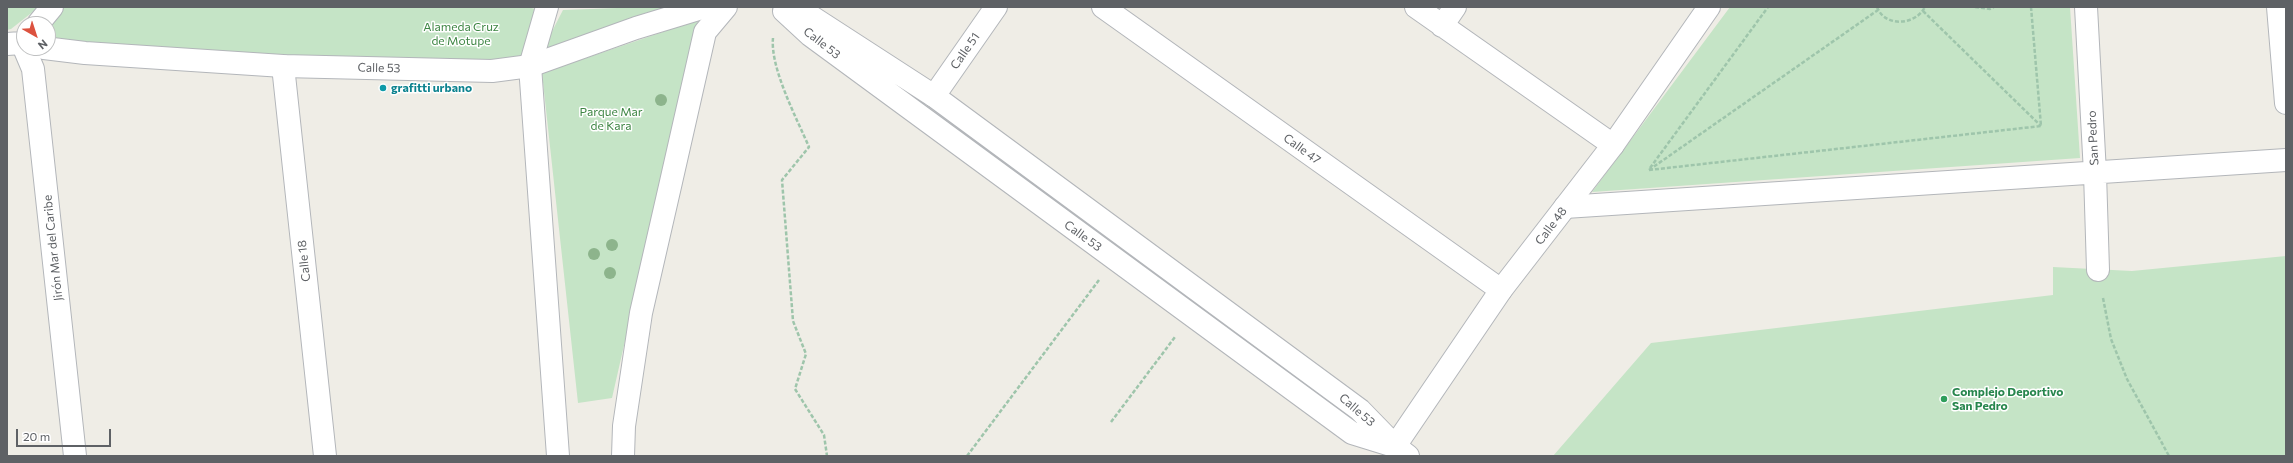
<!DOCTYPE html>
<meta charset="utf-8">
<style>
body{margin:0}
#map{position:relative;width:2293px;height:463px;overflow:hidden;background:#efede6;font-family:Commissioner,sans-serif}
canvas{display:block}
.frame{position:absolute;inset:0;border:8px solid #5e6165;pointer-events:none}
.north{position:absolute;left:16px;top:16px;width:40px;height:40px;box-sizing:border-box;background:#fff;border:1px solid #bfc0c1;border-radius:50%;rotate:141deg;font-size:11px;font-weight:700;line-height:16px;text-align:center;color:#5e6165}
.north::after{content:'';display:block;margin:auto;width:14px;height:18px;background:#dc523f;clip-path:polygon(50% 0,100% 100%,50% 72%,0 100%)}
.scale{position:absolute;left:16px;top:429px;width:95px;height:18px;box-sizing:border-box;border:2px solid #5e6165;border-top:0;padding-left:5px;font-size:12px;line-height:14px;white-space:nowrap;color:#5e6165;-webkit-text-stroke:3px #fff;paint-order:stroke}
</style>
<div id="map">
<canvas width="2293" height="463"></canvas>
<div class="frame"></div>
<div class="north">N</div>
<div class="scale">20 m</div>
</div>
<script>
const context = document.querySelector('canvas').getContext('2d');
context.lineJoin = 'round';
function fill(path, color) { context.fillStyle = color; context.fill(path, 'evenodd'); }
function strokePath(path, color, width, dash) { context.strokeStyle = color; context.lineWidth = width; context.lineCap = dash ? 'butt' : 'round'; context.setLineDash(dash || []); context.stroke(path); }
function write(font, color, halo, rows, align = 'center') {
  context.font = font + ' Commissioner,sans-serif'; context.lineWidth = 3; context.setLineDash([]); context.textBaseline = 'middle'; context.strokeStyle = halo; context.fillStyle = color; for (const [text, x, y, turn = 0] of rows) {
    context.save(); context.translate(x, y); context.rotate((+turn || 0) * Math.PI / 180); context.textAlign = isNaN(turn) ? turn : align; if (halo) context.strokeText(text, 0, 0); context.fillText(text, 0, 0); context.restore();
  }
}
fill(new Path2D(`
 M7 7H39L11 29 7 30Z
 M61 7H526L536 9 525 59 492 61 274 55 48 41V24Z
 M644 7H685L543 49 563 10Z
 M1730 7H2070L2080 158 1592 192Z
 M698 20 612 398 578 403 542 73Z
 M2286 256V456H1553L1651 343 2053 295V267L2132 271Z`), '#c5e4c6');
const minor = new Path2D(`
 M547 7 530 66 558 456
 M1103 7 1501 290
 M1416 7 1613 145
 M2086 7 2095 173 2098 270
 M2278 7 2286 103
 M1442 26 1455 7
 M22 43 33 69 75 456
 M283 66 325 456
 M934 96 996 7
 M1565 207 2286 160
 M623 456 624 426 641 313 671 182 705 32 726 7`);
const tertiary = new Path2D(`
 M785 7 812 17 934 96 1360 410 1395 446 1408 456
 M784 11 810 35 1352 433 1394 446
 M44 48 85 53 283 66 492 71 530 66 636 28 705 7
 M1395 446 1501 290 1613 145 1709 7`);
const secondary = new Path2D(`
 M38 24 52 7
 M7 44 22 43 24 41`);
strokePath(minor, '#b3b6ba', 24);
strokePath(tertiary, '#b3b6ba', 24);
strokePath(secondary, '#b2b5ba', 24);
strokePath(new Path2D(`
 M1877 7C1885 28 1916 25 1925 7
 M1975 7 1990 9 1994 7
 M2031 7 2041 126
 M1923 11 2041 126
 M773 38C770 68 797 119 809 147L782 180 793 321 806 354 795 389 824 435 827 456
 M1650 168 1768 7
 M1649 170 2041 126
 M1649 170 1878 10
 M2103 298 2111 339 2127 379 2169 456
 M1111 422 1175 337
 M967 456 1099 280`), '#9ec5ab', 2.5, [4, 2]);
strokePath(minor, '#fff', 22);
strokePath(tertiary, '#fff', 22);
strokePath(secondary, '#fff', 22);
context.fillStyle = '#8db48c';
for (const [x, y] of [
 [661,100],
 [612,245],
 [594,254],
 [610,273]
]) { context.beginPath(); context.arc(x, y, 6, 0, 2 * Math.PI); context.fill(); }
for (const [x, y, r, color] of [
 [383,88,4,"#0f9aa8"],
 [1944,399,4,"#2e9e5b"]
]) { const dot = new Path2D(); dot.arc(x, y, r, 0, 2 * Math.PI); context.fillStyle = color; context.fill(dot); strokePath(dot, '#fff', 1.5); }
write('12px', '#3d8543', '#fff', [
 ["Alameda Cruz",461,27],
 ["de Motupe",461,41],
 ["Parque Mar",611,112],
 ["de Kara",611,126]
]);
write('12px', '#5e6165', '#fff', [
 ["Calle 53",822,43,38],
 ["Calle 51",965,51,-55],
 ["Calle 53",379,68,1],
 ["San Pedro",2093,138,-93],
 ["Calle 47",1302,149,36],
 ["Calle 48",1551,226,-53],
 ["Calle 53",1083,236,36],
 ["Jirón Mar del Caribe",53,248,-96],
 ["Calle 18",304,261,-96],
 ["Calle 53",1357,410,41]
]);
write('bold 12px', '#0d838f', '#fff', [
 ["grafitti urbano",391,88]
], 'left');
write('bold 12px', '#27864d', '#fff', [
 ["Complejo Deportivo",1952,392],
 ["San Pedro",1952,406]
], 'left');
</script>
